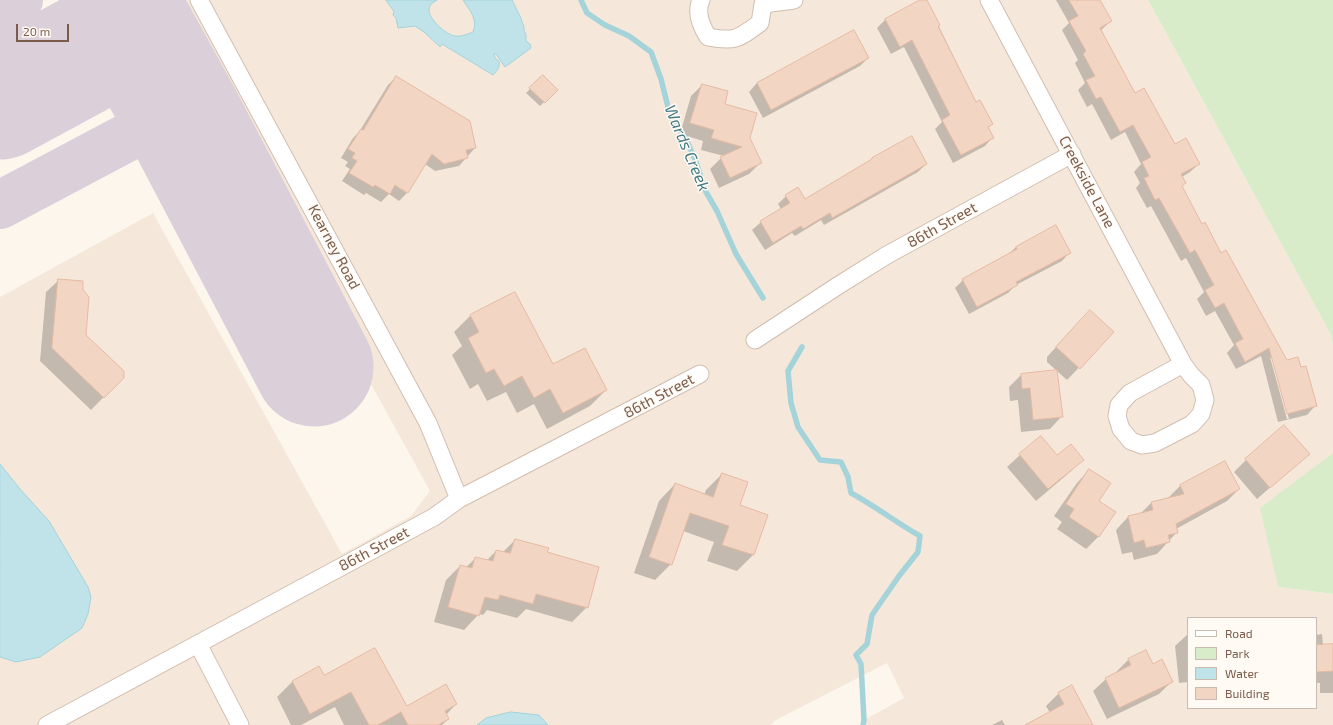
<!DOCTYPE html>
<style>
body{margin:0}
#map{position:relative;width:1333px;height:725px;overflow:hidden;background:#fdf6ec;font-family:"Exo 2",sans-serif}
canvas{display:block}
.legend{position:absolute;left:1187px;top:617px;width:130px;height:92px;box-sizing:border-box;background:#fffaf3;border:1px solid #cabbb1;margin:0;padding:5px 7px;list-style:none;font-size:12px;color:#7a5c4d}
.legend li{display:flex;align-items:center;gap:8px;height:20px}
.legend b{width:20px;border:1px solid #cabbb1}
.scale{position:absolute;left:16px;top:24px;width:53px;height:18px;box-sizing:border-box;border:2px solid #7a5c4d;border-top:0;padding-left:5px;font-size:12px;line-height:14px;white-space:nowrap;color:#7a5c4d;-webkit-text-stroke:3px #fffaf3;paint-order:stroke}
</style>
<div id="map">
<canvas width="1333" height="725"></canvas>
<ul class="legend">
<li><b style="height:5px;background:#fff"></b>Road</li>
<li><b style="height:11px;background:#d8ecc9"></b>Park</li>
<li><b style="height:11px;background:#bfe3e8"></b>Water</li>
<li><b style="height:11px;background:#f3d5c3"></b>Building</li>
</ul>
<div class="scale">20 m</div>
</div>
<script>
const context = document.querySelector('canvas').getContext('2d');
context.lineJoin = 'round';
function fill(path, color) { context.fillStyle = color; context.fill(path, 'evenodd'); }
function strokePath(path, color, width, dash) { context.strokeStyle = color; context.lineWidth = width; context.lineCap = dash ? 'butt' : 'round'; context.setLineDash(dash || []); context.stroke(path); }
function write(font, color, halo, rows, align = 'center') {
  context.font = font + ' "Exo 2",sans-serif'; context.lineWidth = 3; context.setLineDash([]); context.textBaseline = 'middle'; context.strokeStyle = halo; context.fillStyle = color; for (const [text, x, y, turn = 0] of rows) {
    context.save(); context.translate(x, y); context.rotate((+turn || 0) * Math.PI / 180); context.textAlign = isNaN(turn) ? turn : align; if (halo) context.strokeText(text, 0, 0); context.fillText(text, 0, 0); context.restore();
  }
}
fill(new Path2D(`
 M159 0H1148L1330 333 1333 344V453L1261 509 1278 587 1333 594V725H863L864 720 904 698 887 663 776 720 770 725H0V297L153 213 342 554 411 516 430 491ZM1188 618H1316V708H1188Z`), '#f5e8da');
fill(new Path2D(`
 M1148 0H1333V344L1330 333Z
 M1333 453V594L1278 587 1260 508Z`), '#d8ecc9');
const water = new Path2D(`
 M386 0H437L431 4C430 6 429 8 429 11 430 20 446 35 455 36 461 37 467 34 473 32 478 19 470 11 463 0H512L520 16 524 27V31L526 34V41L530 44 531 48 505 67 496 54H494L495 58 499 61C500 67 498 70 493 75L442 44 440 47 424 32 415 26 398 28 396 18 393 15 394 12Z
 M0 464 20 489 49 521 88 587 91 597 88 614 82 628 40 657 16 662 0 657Z
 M511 712 539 715 548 725H477L486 718Z`);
fill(water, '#bfe3e8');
strokePath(water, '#a5d3da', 1);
fill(new Path2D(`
 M922 0H926L976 103 992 124 988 128 993 137 985 146 953 163 935 129 942 122 904 47 891 54 877 28 885 20Z
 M1056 0H1099L1111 21 1100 31 1135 94 1174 146 1199 164 1190 172 1182 177 1185 183 1181 187 1202 225 1286 362 1315 406 1307 415 1278 422 1261 356 1236 369 1227 353 1234 345 1215 311 1206 316 1197 299 1204 292 1186 258 1181 261 1151 206 1147 208 1136 188 1140 183 1134 172 1141 164 1125 132 1111 140 1092 104 1087 107 1078 90 1085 83 1075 63 1078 60 1062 30 1069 23ZM1270 357 1273 360 1289 419H1287Z
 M854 32 868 58 860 66 763 118 749 92 757 83Z
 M543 76 557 90 540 106 526 93Z
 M396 77 475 148 459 166 435 171 425 164 407 193V191L392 182 391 183 407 193 399 201 389 194 381 202 366 193 364 195 342 181 350 169 345 166 348 162 341 158 353 138 359 132 388 85Z
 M702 85 723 104 748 138 760 163 749 174 719 188 710 169 721 158 724 156 701 150 703 141 680 134 691 96Z
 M926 164 918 172 824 225 821 220 795 236 792 233 765 250 752 230 761 222 781 209 778 204 786 196 804 200Z
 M1016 247 1070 252 1062 261 1016 285 1008 293 969 314 955 288 963 280 1008 255Z
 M59 280 85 335 123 377 91 410 40 361 46 292Z
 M514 293 553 366 606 390 590 406 547 429 534 404 517 413 506 392 487 401 478 384 470 389 452 355 462 346 454 332 470 316Z
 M1078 323 1113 332 1067 380 1047 362V357Z
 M1021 375 1062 416 1050 429 1021 432 1018 400 1010 401 1009 387Z
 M1041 437 1057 457 1082 460 1070 472 1036 501 1007 467 1020 455Z
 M1308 454 1257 499 1234 472 1246 460Z
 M1224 462 1239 489 1227 501 1176 529 1177 532 1157 554 1134 560 1132 552 1122 554 1116 530 1128 517 1140 514 1151 503 1167 499 1180 486Z
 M1089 470 1098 501 1099 536 1086 549 1057 529 1062 522 1054 516 1077 483Z
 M722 474 739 506 766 515 753 555 737 571 707 561 714 542 683 531 671 564 655 580 634 573 659 501 675 484 704 495 706 490Z
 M515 540 546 553 587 607 572 622 526 609 517 618 487 610 483 615 479 614 464 630 434 622 446 580 460 566 466 567 476 558 486 561 496 551 503 552Z
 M1188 634V682L1179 683 1175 646Z
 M1322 634 1323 645H1333V693H1320V683H1316V635Z
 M1146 652 1152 665 1171 682 1159 694 1107 719 1093 691 1106 679 1117 674 1116 672 1128 660Z
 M324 677 406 707 456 704 446 715 448 719 442 725H344L335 707 301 725H291L277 697 293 681Z
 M1058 694 1089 725H1027L1050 713 1046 706Z
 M1002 720 1005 725H992Z`), '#0003');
strokePath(new Path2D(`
 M581 0 587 13 605 25 629 36 651 52 661 79 670 115 687 141 696 162 706 192 717 211 736 254 763 298
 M802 347 788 371 791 403 798 427 820 460 841 462 848 477 851 493C875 506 897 523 920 536L918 552 899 576 872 615 867 644 856 655 861 664 864 720 863 725`), '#a5d3da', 5.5);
strokePath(new Path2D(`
 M0 10 19 0
 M0 205 179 110`), '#dbcfda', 48);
strokePath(new Path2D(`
 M118 0 179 110 314 367
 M0 100 133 28`), '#dbcfda', 119);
const building = new Path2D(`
 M920 0H927L940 25 938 26 976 102 980 100 993 124 988 127 994 138 961 155 942 120 950 115 912 40 900 47 885 19Z
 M1069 0H1100L1112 21 1100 28 1135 93 1144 88 1175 144 1186 138 1200 164 1181 174 1186 183 1182 186 1202 224 1205 222 1221 253 1226 250 1287 360 1298 357 1301 367 1306 366 1317 406 1287 414 1269 348 1245 362 1235 343 1243 339 1224 303 1215 308 1205 290 1214 285 1195 250 1190 253 1159 198 1155 200 1144 178 1149 176 1142 162 1151 157 1133 125 1120 132 1101 97 1096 99 1086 80 1095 76 1083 54 1086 51 1069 21 1078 16Z
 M854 30 869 58 771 110 757 83Z
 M543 75 558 90 545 103 529 88Z
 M396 76 470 121 476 148 466 150 468 158 444 164 432 154 408 193 395 185 390 194 375 185 373 187 349 173 357 161 352 158 355 153 348 149 361 129 363 130Z
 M702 84 728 91 725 104 757 113 750 138 762 163 730 178 720 157 742 147 711 138 714 130 690 123Z
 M912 136 927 164 832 218 830 213 803 229 801 226 773 243 760 221 790 203 785 195 798 187 805 199 872 159V158Z
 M1056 225 1071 253 1016 282 1018 285 977 307 962 279 1017 249 1016 247Z
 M58 279 83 281V290L89 297 86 335 124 371V378L104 398 52 348Z
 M515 292 553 364 585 348 607 390 563 413 550 389 534 398 522 376 504 386 494 369 486 373 468 338 479 332 470 315Z
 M1090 310 1114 332 1080 369 1056 347Z
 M1057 370 1063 417 1033 420 1030 388 1022 389 1021 374Z
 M1284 425 1310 454 1270 488 1245 459Z
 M1041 436 1057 455 1071 444 1084 460 1048 489 1019 454Z
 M1225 461 1240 489 1176 524 1178 533 1168 535 1170 542 1146 548 1144 540 1134 543 1128 516 1153 510 1151 502 1184 494 1180 485Z
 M1089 469 1111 483 1099 501 1116 512 1099 537 1069 517 1074 509 1066 504Z
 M722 473 748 482 740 505 768 515 754 555 722 545 729 526 690 513 672 565 649 557 675 483 713 497Z
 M515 539 549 548 547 552 599 567 588 608 536 594 533 604 500 595 498 600 485 597 479 616 448 607 460 565 472 568 475 557 493 561 496 550 510 553Z
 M1333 644V671L1316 672V645Z
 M375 648 407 706 446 684 457 704 445 711 449 719 438 725H408L401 712 378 725H369L351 692 310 714 292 681 319 666 324 675Z
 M1146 650 1153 664 1162 659 1173 682 1119 708 1105 678 1131 665 1128 659Z
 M1072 685 1093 725H1025L1064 704 1058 693Z`);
fill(building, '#f3d5c3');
strokePath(building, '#e6bba3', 1);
const minor = new Path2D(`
 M199 0 428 423 459 499
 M701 0C695 13 701 26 708 37 735 42 738 39 760 23L763 4
 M989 0 1183 364 1191 375 1201 385 1205 400 1201 414 1192 424 1155 443 1142 445 1131 441 1121 429 1117 416 1119 405 1130 393 1183 364
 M763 4 794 0
 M755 340 839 285 887 255 1072 154
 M198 644 240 725
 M47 725 434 517 459 499 700 374`);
strokePath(minor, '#d1beb0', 19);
strokePath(minor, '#fff', 17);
write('15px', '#7a5c4d', '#fffaf3', [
 ["Creekside Lane",1087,182,62],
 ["86th Street",942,225,-29],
 ["Kearney Road",334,247,62],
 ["86th Street",659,396,-28],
 ["86th Street",374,549,-28]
]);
write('italic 16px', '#437c86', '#fffaf3', [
 ["Wards Creek",687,148,67]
]);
</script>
